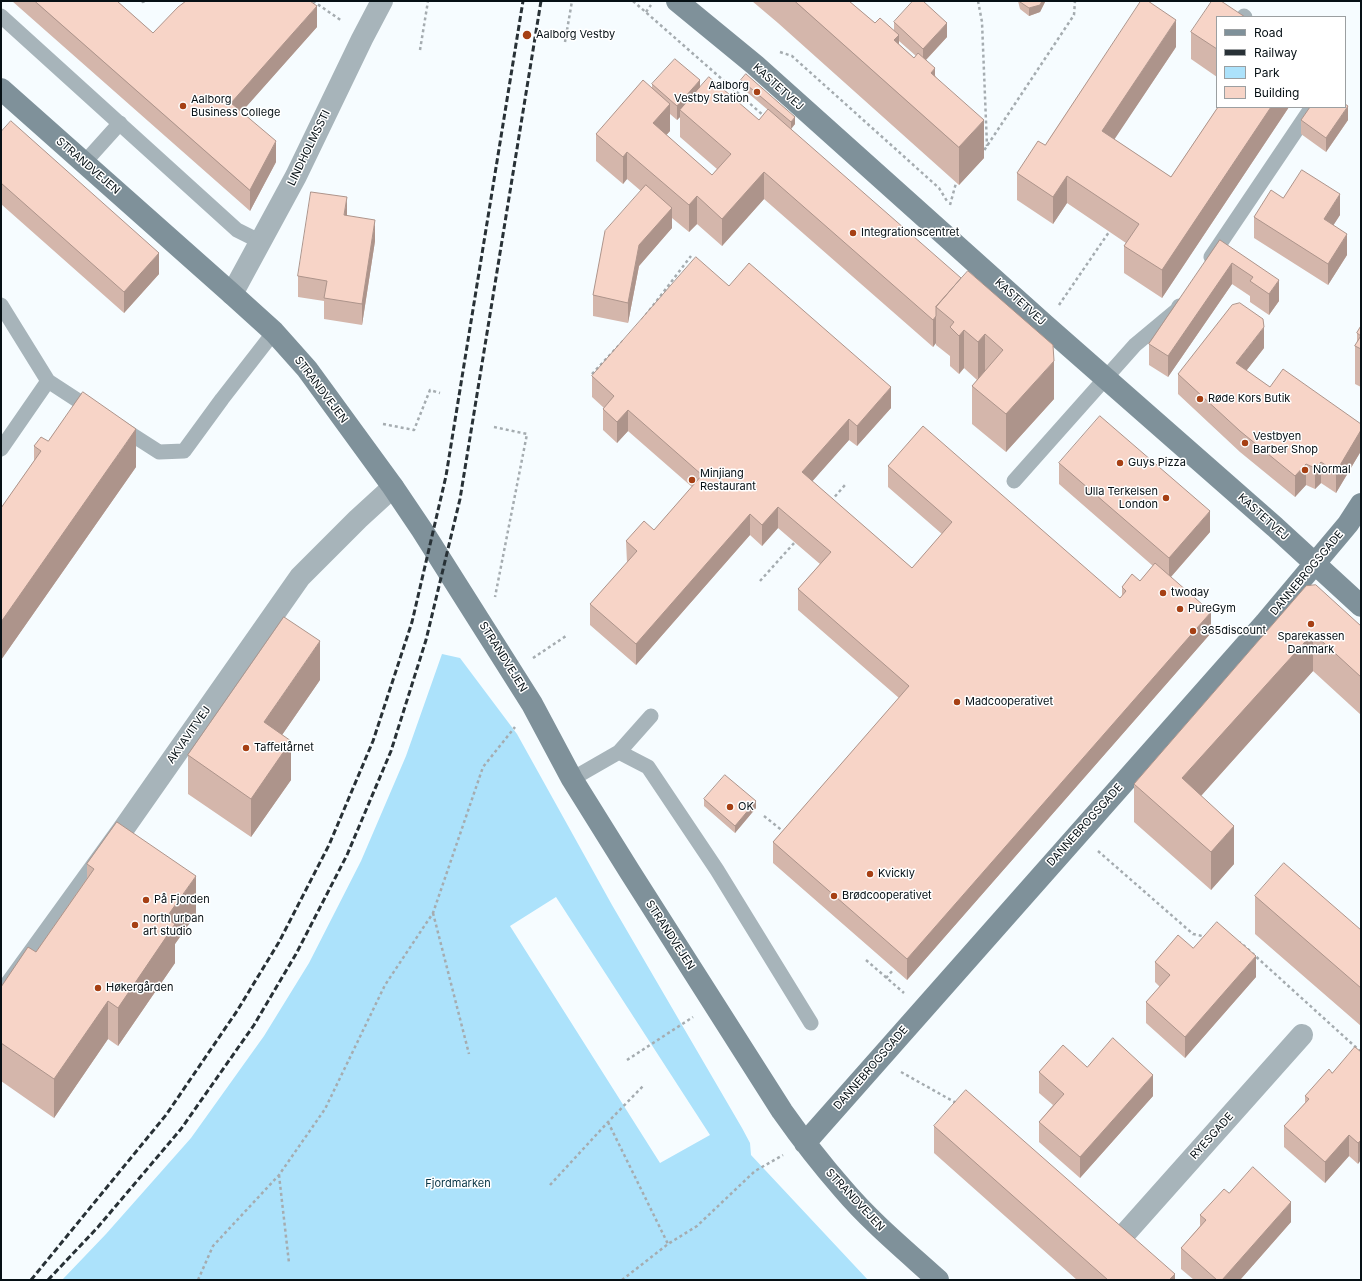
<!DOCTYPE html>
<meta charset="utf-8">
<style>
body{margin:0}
#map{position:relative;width:1362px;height:1281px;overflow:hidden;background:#f6fcff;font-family:Inter,sans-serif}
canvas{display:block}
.frame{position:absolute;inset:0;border:2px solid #061015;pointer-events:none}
.legend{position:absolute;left:1216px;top:16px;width:130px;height:92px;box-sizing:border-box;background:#fff;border:1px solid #9b9fa1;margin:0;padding:5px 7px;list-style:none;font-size:12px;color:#061015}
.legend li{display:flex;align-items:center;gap:8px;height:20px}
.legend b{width:20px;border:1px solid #9b9fa1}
</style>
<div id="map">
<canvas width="1362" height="1281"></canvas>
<div class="frame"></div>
<ul class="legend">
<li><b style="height:5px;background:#7f919a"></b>Road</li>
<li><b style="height:5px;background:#283136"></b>Railway</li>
<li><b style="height:11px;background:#ace2fb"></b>Park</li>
<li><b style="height:11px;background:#f7d4c7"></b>Building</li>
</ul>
</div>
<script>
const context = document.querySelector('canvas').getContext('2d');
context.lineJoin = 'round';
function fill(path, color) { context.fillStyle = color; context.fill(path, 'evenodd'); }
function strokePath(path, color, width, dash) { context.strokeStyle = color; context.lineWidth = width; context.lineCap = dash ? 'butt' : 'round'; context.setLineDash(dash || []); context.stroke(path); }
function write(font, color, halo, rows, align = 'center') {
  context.font = font + ' Inter,sans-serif'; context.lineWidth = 3; context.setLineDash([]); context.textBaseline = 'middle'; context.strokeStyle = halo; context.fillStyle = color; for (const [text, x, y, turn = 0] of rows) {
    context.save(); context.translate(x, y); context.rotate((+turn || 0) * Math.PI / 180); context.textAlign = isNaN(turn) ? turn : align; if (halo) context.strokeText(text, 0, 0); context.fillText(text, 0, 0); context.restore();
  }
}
fill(new Path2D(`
 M442 654 460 658 517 734 612 905 742 1128 750 1143 751 1155 868 1280H62L106 1234 191 1138 264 1036 309 963 361 861 406 756ZM556 897 710 1135 660 1163 510 926Z`), '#ace2fb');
strokePath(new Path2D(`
 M142 1 143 2 145 1
 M313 1 342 21
 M633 1 764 116
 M978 1 982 22 987 146
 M646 12 651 5
 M565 42 572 1
 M420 50 428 1
 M780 52 792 56 939 188 947 201
 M981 155 1074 15 1075 1
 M950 205 956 183
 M1059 305 1109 232
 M642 320 691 256
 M592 374 624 340
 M383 424 414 430 430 390 440 393
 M494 427 527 434 495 597
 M831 501 845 485
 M760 581 795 542
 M533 658 566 636
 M764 816 784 832
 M1098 851 1193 934 1207 937
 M433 913 469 1054
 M1238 942 1241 943 1361 1052
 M866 960 904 993
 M886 978 894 969
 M627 1060 693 1017
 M901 1072 958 1104
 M608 1122 668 1244
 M279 1175 289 1263
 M550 1185 608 1122 644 1085
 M198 1280 213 1246 279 1175 325 1109 385 985 433 913 483 767 515 727
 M622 1280 668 1244 697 1226 755 1171 783 1155`), '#a5acb0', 2.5, [3, 3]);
strokePath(new Path2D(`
 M1 16 237 230 261 242
 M1244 16 1245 17
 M84 163 120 123
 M1211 257 1312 107
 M1 305 48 381 94 411
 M120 427 159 452 184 451 222 399 274 332
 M1 449 48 381
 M1014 481 1135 345 1177 310 1179 306
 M619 752 648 767 717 870 811 1023
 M572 779 619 752 651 716`), '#a7b4ba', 15);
strokePath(new Path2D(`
 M232 294 296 176 362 39 382 1
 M1 998 122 831 300 577 358 519 393 487
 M1122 1237 1302 1035`), '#a7b4ba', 22);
strokePath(new Path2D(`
 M677 1 755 65 1045 325 1275 527 1361 606
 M1 89 232 294 274 332 307 369 393 487 422 530 532 704 572 779 630 872 782 1111C801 1138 821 1164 843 1189 871 1222 906 1251 938 1280
 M805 1143 1265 623 1348 524 1361 504`), '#7f919a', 22);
strokePath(new Path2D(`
 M31 1280 166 1115 237 1011 279 942 329 845 373 741 412 622 446 476 523 1
 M48 1280 98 1227 181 1129 254 1025 296 954 347 855 391 751 426 640 460 499 541 1`), '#283136', 3, [6, 3]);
fill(new Path2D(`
 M12 1H117L153 33 317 27 241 112 276 162 250 211Z
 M752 1H849L875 23 894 30V22L947 37 926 60 984 158 959 185 778 23ZM899 41 916 56 914 58 899 44Z
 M1018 1H1045V2L1040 12 1029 16 1020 9Z
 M1217 17V77L1191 59V32Z
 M1176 47 1114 139 1171 177 1218 107H1289L1162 298 1124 273V246L1126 243 1067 203 1053 224 1017 200V173Z
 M741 80 795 124 791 129 1054 399 1006 452 972 424V386L977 380 964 368 959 374 950 366V356L936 345V343L933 347 764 199 722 246 697 224 689 232 672 218V228L639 266 628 323 593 316V295L641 191 627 179 623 184 596 161V134L652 88V84L700 87 759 120 768 110 741 87ZM670 114 677 120 680 117V137L717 169 712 175 666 135 670 131Z
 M1301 120H1348L1326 152 1301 134Z
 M1 132 159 274 124 313 1 204Z
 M1283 198 1340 215 1333 225 1347 255 1328 285 1254 238V217Z
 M347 216 375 241 362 325 324 319V301L298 297V276Z
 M1220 240 1279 301 1269 315 1250 302V296L1232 284 1168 377 1149 365V344Z
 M729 286 891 408 857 446 849 440 812 481 912 568 942 534 888 487V466L1120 598 1122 596V587L1140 581 1153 566 1059 484V463L1210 532 1171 577 1211 633 907 980 773 863V842L899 698 798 610V589L820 564 778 528 762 546 750 535 636 665 590 625V604L627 563 626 541 654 530 692 487 628 431 617 443 603 430V409L604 408 592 397V376Z
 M1361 326V387L1355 384V346L1357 343V333Z
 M1264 348 1246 371 1270 387 1361 424V451L1336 493 1321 483 1315 489 1306 485 1295 497 1240 452 1178 394V374Z
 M48 441 136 467 1 660V508L34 461V446Z
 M1306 586 1361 626V715L1313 671 1201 796 1234 864 1211 890 1134 822V784Z
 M320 680 282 735 291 780 251 837 188 794V755Z
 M704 799 756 808 735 833 704 806Z
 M87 864 196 914 175 944V963L118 1046 108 1039 54 1118 1 1081V987L36 952 87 878Z
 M1255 896 1361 930V1026L1255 934Z
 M1193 948 1256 977 1185 1058 1146 1023V1002L1160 987 1155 982V962Z
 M1361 1052 1358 1164 1349 1156 1325 1183 1284 1147V1126L1305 1103V1096L1332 1073Z
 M1087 1067 1153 1096 1080 1178 1039 1142V1122L1053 1105 1039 1093V1072Z
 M934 1126 1175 1280H1077L934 1153Z
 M1229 1193 1291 1222 1240 1280H1194L1181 1269V1248L1200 1226V1215Z`), '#d4b6ab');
fill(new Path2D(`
 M1042 1H1045V2L1040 12 1029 16V8Z
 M317 6V27L231 124V103Z
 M1176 20V47L1102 158V131Z
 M947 23V37L923 63V49Z
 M899 35V73L894 40Z
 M935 68V106L931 73Z
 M700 80V94L680 110V117L677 120V106Z
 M670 104V131L653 150V123Z
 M1348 106V120L1326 152V138Z
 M1271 107H1289L1162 298V270Z
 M795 117V124L791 129V122Z
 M984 120V158L959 185V147Z
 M276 141V162L250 211V190Z
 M627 152V179L623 184V157Z
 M764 172V199L722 246V219Z
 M1067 176V203L1053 224V197Z
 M1340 194V215L1324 240V219Z
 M697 196V224L689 232V205Z
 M347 197V218L344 215Z
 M672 208V228L639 266 628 323V303L639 245Z
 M375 220V241L362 325V304Z
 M1347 234V255L1328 285V264Z
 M159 253V274L124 313V292Z
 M1232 263V284L1168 377V356Z
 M1279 280V301L1269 315V294Z
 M936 316V343L933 347V320Z
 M1264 327V348L1236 384V363Z
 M964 330V368L959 374V336Z
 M985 334V373L978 380V342Z
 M1054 361V399L1006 452V414Z
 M891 387V408L857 446V426Z
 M628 410V431L617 443V422Z
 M849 419V440L802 493V472Z
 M136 429V467L1 660V622Z
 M1361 430V451L1336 493V472Z
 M1321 462V483L1315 489V468Z
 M1306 464V485L1295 497V476Z
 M778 507V528L762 546V525Z
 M1210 511V532L1169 579V558Z
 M750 514V535L636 665V644Z
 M1211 612V633L907 980V959Z
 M1313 633V671L1182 817V778Z
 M320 641V680L264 761V722Z
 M291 741V780L251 837V799Z
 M756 801V808L735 833V826Z
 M1234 826V864L1211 890V852Z
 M196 876V914L175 944V963L118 1046V1008L166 918Z
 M1256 956V977L1185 1058V1037Z
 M108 1001V1039L54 1118V1079Z
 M1153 1075V1096L1080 1178V1157Z
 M1349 1135V1156L1325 1183V1162Z
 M1361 1140V1160L1358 1164V1143Z
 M1291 1202V1222L1240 1280H1222Z
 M1175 1274V1280H1169Z`), '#ad948b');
const building = new Path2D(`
 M35 1H117L153 33 178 7 186 1H310L317 6 231 103 276 141 250 190Z
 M795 1H849L875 23 880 18 899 35 894 40 914 58 918 53 935 68 931 73 984 120 959 147Z
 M913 1H923L947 23 923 49 894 22Z
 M1020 1H1042L1040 5 1029 8 1020 2Z
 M1141 1H1148L1176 20 1102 131 1171 177 1218 107H1271L1162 270 1124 246 1139 224 1067 176 1053 197 1017 173 1038 141 1045 145Z
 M1212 1H1221L1245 17H1217V49L1191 32Z
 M675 59 700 80 677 106 652 84Z
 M746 74 795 117 791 122 741 80Z
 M709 77 759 120 768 109 961 278 936 307V316L933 320 764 172 722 219 697 196 689 205 627 152 623 157 596 134 643 80 670 104 653 123 712 175 731 154 680 110Z
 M1345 104 1348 106 1326 138 1301 120 1310 107H1345Z
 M11 121 159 253 124 292 1 183V132Z
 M1302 170 1340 194 1324 219 1347 234 1328 264 1254 217 1271 190 1283 198Z
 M646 185 672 208 639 245 628 303 593 295 605 231Z
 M311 192 347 197 344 215 375 220 362 304 324 298 327 281 298 276Z
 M1220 240 1279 280 1269 294 1250 281 1253 277 1232 263 1168 356 1149 344Z
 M696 257 729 286 749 263 891 387 857 426 849 419 802 472 912 568 952 522 888 466 923 426 1120 598 1126 591 1122 587 1132 574 1140 581 1155 563 1211 612 907 959 773 842 909 686 798 589 831 552 778 507 762 525 750 514 636 644 590 604 637 551 626 541 644 521 654 530 702 475 628 410 617 422 603 409 614 396 592 376Z
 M968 271 1053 345 1054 361 1006 414 972 386 1003 350 985 334 978 342 964 330 959 336 950 327 954 322 936 307Z
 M1240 303 1263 319 1264 327 1236 363 1270 387 1283 369 1361 424V430L1336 472 1321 462 1315 468 1306 464 1295 476 1240 431 1178 374 1232 305Z
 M1361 326V336L1357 333Z
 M1361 336V349L1355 346Z
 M83 392 136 429 1 622V508L41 451 34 446 41 437 48 441Z
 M1100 416 1210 511 1169 558 1059 463Z
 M1316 585 1361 626V677L1313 633 1182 778 1234 826 1211 852 1134 784 1306 586Z
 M284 617 320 641 264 722 291 741 251 799 188 755Z
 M725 775 756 801 735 826 704 799Z
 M117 822 196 876 166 918 175 924 118 1008 108 1001 54 1079 1 1043V987L28 947 36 952 94 869 87 864Z
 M1284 863 1361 930V988L1255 896Z
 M1217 922 1256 956 1185 1037 1146 1002 1170 975 1155 962 1178 935 1193 948Z
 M1113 1038 1153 1075 1080 1157 1039 1122 1064 1094 1039 1072 1063 1045 1087 1067Z
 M1355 1047 1361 1052V1140L1358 1143 1349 1135 1325 1162 1284 1126 1309 1099 1305 1096 1329 1069 1332 1073Z
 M966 1090 1175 1274 1169 1280H1108L934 1126Z
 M1253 1167 1291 1202 1222 1280H1217L1181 1248 1206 1220 1200 1215 1224 1189 1229 1193Z`);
fill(building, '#f7d4c7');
strokePath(building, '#ad948b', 1);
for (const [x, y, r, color] of [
 [527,35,5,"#a64014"],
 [757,92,4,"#a64014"],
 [183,106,4,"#a64014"],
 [853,233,4,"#a64014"],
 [1200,399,4,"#a64014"],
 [1245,443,4,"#a64014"],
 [1120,463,4,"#a64014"],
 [1305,470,4,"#a64014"],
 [692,480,4,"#a64014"],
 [1166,498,4,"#a64014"],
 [1163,593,4,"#a64014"],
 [1180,609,4,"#a64014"],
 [1311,624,4,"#a64014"],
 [1193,631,4,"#a64014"],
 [957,702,4,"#a64014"],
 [246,748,4,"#a64014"],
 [730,807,4,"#a64014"],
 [870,874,4,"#a64014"],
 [834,896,4,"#a64014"],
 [146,900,4,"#a64014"],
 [135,925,4,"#a64014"],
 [98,988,4,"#a64014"]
]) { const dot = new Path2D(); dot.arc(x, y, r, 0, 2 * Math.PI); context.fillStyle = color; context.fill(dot); strokePath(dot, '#fff', 1.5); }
write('11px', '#061015', '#fff', [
 ["Aalborg Vestby",536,35],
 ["Aalborg",749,86,"right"],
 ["Vestby Station",749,99,"right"],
 ["Aalborg",191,100],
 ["Business College",191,113],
 ["Integrationscentret",861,233],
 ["Røde Kors Butik",1208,399],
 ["Vestbyen",1253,437],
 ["Barber Shop",1253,450],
 ["Guys Pizza",1128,463],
 ["Normal",1313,470],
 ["Minjiang",700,474],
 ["Restaurant",700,487],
 ["Ulla Terkelsen",1158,492,"right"],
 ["London",1158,505,"right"],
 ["twoday",1171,593],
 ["PureGym",1188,609],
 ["365discount",1201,631],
 ["Sparekassen",1311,637,"center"],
 ["Danmark",1311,650,"center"],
 ["Madcooperativet",965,702],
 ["Taffeltårnet",254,748],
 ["OK",738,807],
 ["Kvickly",878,874],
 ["Brødcooperativet",842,896],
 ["På Fjorden",154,900],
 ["north urban",143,919],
 ["art studio",143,932],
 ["Høkergården",106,988]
], 'left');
write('11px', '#061015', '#fff', [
 ["KASTETVEJ",778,87,42],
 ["LINDHOLMSSTI",309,148,-64],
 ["STRANDVEJEN",88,166,41],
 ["KASTETVEJ",1020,302,42],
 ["STRANDVEJEN",321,390,53],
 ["KASTETVEJ",1263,517,42],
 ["DANNEBROGSGADE",1307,573,-50],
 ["STRANDVEJEN",503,657,58],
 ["AKVAVITVEJ",189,735,-55],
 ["DANNEBROGSGADE",1085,825,-48],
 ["STRANDVEJEN",670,935,57],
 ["DANNEBROGSGADE",871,1068,-49],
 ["RYESGADE",1212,1136,-48],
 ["STRANDVEJEN",855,1200,47]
]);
write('11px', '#073445', '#fff', [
 ["Fjordmarken",458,1184]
]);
</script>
